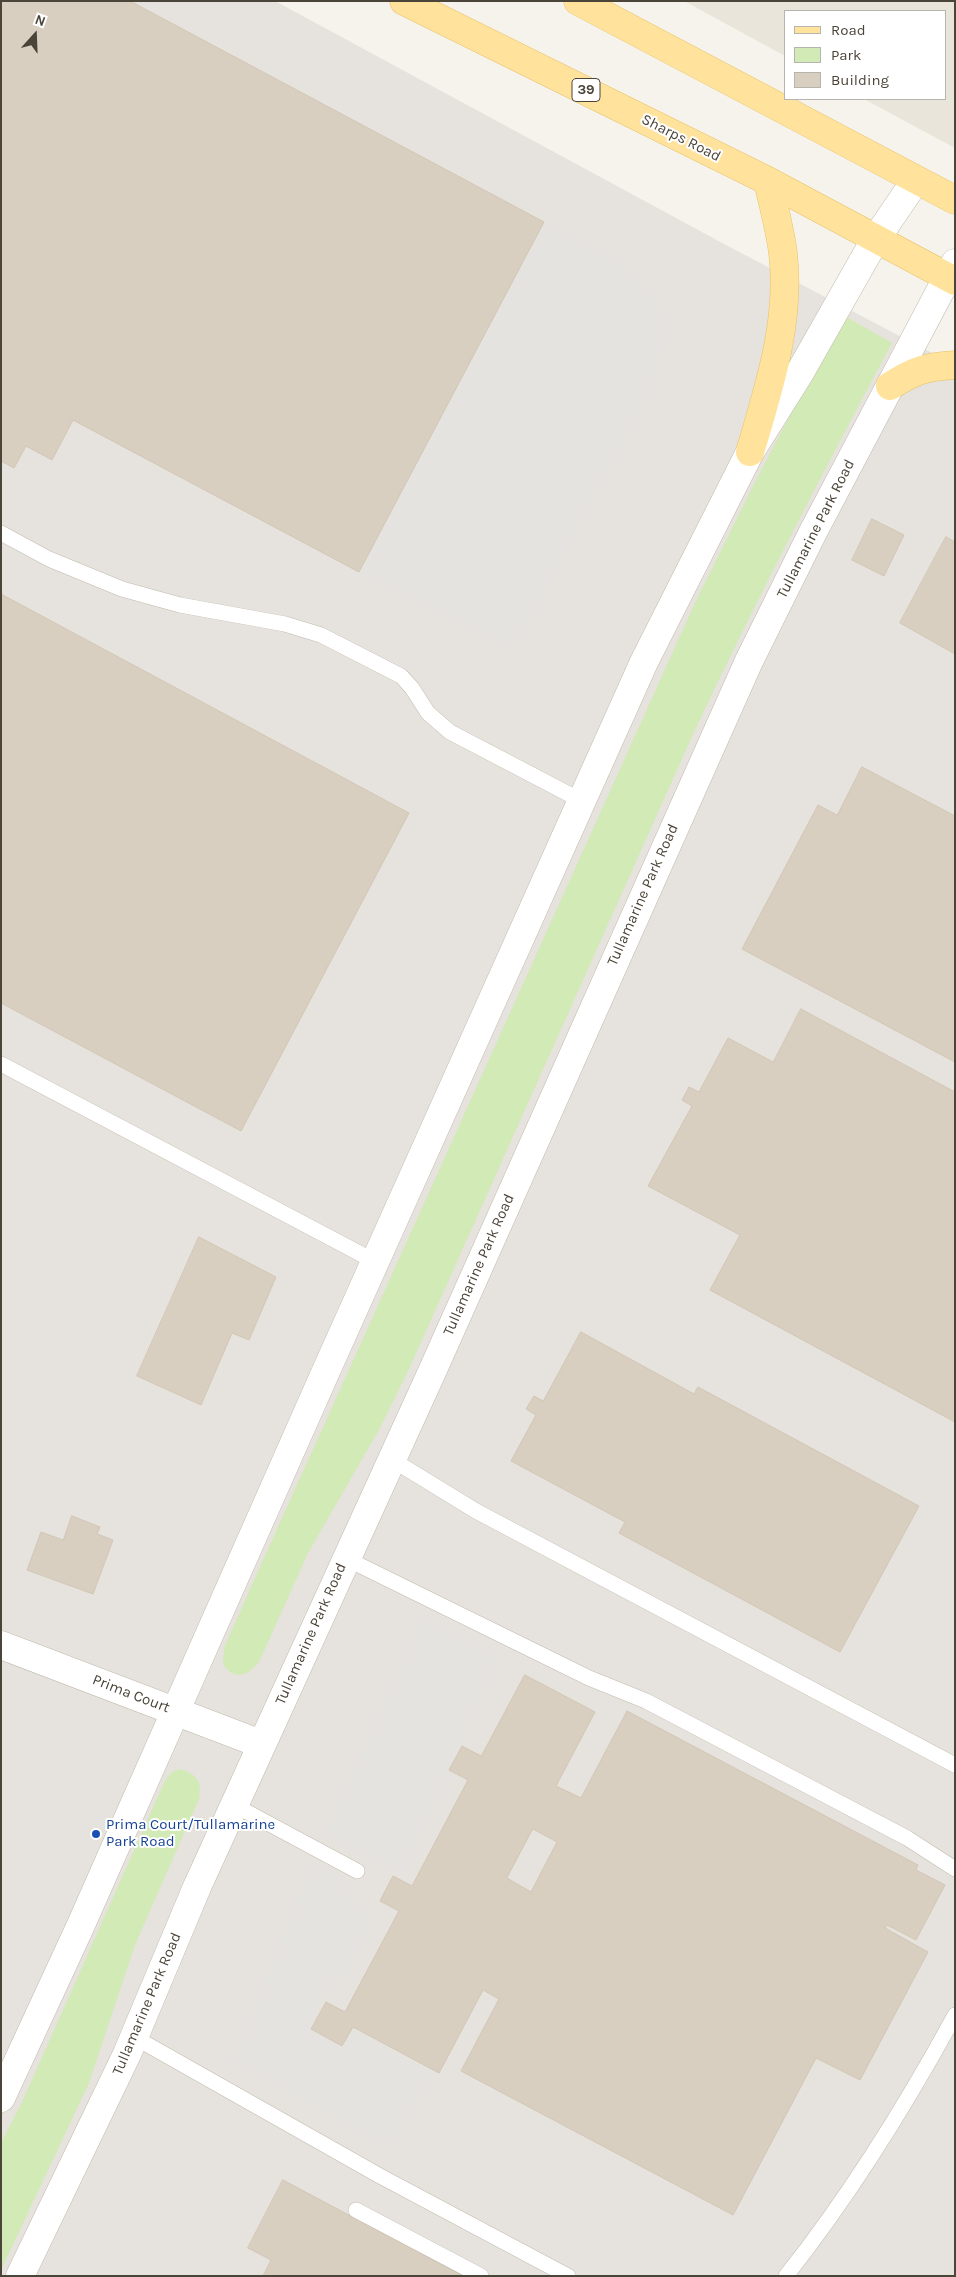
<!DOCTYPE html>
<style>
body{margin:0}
#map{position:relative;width:956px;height:2277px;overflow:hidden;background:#f6f3ec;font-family:Karla,sans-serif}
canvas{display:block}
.frame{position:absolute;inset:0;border:2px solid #4b4439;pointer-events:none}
.legend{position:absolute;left:784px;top:10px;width:162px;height:90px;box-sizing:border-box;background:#fff;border:1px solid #b7b4b0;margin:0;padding:6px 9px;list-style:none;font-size:15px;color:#4b4439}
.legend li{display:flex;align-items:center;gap:10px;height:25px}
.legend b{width:25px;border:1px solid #b7b4b0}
.north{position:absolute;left:10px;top:10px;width:50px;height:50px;-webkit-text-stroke:4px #fff;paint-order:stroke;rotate:20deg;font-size:14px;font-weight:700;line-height:20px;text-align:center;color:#4b4439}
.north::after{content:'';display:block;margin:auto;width:18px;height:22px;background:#4b4439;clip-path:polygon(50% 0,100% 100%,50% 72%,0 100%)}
</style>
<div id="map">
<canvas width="956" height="2277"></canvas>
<div class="frame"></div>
<ul class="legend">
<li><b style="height:6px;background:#ffe39c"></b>Road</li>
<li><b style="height:14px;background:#d2eab5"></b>Park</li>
<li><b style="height:14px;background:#d8cfc1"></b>Building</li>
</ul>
<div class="north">N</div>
</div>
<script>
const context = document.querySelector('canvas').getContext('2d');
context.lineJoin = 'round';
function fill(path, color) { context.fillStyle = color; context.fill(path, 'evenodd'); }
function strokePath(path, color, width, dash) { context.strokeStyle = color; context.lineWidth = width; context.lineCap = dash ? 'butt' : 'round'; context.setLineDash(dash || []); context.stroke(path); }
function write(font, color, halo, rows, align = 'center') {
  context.font = font + ' Karla,sans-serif'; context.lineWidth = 4; context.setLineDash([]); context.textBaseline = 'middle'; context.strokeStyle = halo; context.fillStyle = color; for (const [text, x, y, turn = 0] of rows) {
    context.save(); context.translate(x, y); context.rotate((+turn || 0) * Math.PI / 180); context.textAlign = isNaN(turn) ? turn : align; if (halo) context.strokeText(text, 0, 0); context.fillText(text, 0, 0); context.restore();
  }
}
fill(new Path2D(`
 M684 1H955V148L864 99H945V11H785V56Z`), '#eae5da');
fill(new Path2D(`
 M1 1H275L726 245 955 365V2276H1Z`), '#e6e2dd');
fill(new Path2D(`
 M843 315 892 343C823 472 756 600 694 732L409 1369 380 1428 308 1553 259 1662C248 1676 234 1681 223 1664L224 1648 259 1569 694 605 755 482Z
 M180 1769C198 1775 202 1781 199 1799L135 1945 89 2083 1 2270V2143L23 2100 163 1785C168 1776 170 1771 180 1769Z`), '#d2eab5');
fill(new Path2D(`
 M544 222 632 269 649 287 661 309 668 334 655 378 634 423 514 652 359 572Z
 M421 1616 499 1656 405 1874 324 1834Z
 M311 1862 339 1873 359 1906 375 1913 347 1981 332 1975 312 2024 345 2041 351 2029 433 2072 392 2149 286 2092 253 2070 232 2063Z`), '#e5e3e0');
const building = new Path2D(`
 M1 1H130L544 222 359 572 73 420 52 460 26 446 14 468 1 461Z
 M872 519 904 535 884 576 852 560Z
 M946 537 955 542V654L900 623Z
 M1 594 409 813 241 1131 1 1003Z
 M862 767 955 816V1062L742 949 818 805 837 815Z
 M801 1009 955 1092V1422L710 1290 740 1235 648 1186 692 1106 682 1100 689 1087 699 1092 728 1038 773 1062Z
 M199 1237 276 1277 249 1340 232 1333 201 1405 137 1376Z
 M581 1332 694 1394 698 1387 919 1506 840 1652 619 1533 625 1522 511 1461 536 1415 526 1409 534 1396 543 1401Z
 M72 1516 100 1527 97 1534 113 1540 93 1594 27 1570 41 1532 63 1540Z
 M525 1675 595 1712 556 1786 581 1798 627 1711 918 1865 916 1870 945 1885 916 1940 887 1925 885 1928 928 1952 860 2080 816 2058 733 2215 461 2071 499 1999 483 1990 439 2073 353 2027 342 2046 311 2029 326 2002 345 2012 399 1911 380 1901 393 1876 412 1886 468 1780 449 1770 462 1746 481 1756ZM533 1829 557 1842 531 1892 507 1878Z
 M283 2180 463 2276H263L271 2260 248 2248Z`);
fill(building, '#d8cfc1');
strokePath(building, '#d3c7b4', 1);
const service = new Path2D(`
 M1 533 49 559 122 589 180 605 285 624 321 635 401 676 412 688 428 713 450 732 582 801
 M1 1064 376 1262
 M391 1459 476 1511 955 1765
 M345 1558 589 1678 646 1701 907 1838 955 1869
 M234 1805 357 1871
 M134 2037 380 2176 568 2276
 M356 2210 481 2276
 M786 2276C850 2195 906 2105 955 2015`);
const minor = new Path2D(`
 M1 1645 261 1744`);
const tertiary = new Path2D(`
 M1 2098 80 1927 326 1371 644 662 750 452 799 374 875 240 916 180
 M20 2276 127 2054 197 1887 431 1374 749 661 813 532 955 263`);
const primary = new Path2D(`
 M404 1 768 181 955 281
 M578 1 955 200
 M890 386C915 370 925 367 955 365
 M750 452C769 388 791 321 783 253 780 229 773 205 768 181`);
strokePath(service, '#c2bbae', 16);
strokePath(minor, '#c2bbae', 29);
strokePath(tertiary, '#c2bbae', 29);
strokePath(primary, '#e6c16a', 29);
strokePath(service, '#fff', 15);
strokePath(minor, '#fff', 28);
strokePath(tertiary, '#fff', 28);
strokePath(primary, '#ffe39c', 28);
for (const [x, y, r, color] of [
 [96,1834,5,"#1a4fb4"]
]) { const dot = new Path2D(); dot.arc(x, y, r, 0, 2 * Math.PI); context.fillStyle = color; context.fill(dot); strokePath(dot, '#fff', 2); }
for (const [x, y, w] of [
 [586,90,28]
]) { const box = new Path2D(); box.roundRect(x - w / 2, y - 11.5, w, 23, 4); context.fillStyle = '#fff'; context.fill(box); strokePath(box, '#4b4439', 1); }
write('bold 14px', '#4b4439', null, [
 ["39",586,90]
]);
write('15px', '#4b4439', '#fff', [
 ["Sharps Road",681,138,27],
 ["Tullamarine Park Road",816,529,-63],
 ["Tullamarine Park Road",643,895,-66],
 ["Tullamarine Park Road",479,1265,-66],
 ["Tullamarine Park Road",311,1634,-66],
 ["Prima Court",131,1694,21],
 ["Tullamarine Park Road",147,2004,-67]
]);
write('15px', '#164399', '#fff', [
 ["Prima Court/Tullamarine",106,1825],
 ["Park Road",106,1842]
], 'left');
</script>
